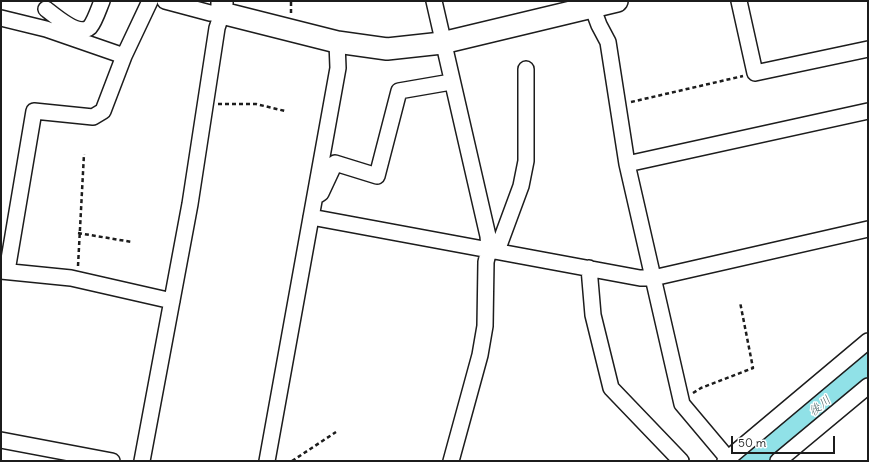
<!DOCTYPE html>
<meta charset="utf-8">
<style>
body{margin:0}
#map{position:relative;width:869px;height:462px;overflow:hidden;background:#fff;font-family:Delius,sans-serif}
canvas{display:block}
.frame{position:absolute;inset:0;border:2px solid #1c1c1c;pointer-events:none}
.scale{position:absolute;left:731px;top:436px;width:104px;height:18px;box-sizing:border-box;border:2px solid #1c1c1c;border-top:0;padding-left:5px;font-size:12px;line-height:14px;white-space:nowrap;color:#1c1c1c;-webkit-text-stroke:3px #fff;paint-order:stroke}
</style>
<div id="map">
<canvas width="869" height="462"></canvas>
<div class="frame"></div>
<div class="scale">50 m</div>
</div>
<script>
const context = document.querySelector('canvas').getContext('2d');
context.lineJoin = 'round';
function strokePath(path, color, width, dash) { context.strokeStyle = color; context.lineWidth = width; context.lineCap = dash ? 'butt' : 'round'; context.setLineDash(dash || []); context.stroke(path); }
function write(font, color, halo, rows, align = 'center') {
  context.font = font + ' Delius,"Klee One",sans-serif'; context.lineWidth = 3; context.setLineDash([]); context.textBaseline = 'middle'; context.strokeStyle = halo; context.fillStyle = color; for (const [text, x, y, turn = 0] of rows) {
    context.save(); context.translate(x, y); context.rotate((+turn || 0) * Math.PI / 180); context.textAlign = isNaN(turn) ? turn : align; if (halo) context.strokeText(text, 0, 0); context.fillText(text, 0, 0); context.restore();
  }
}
strokePath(new Path2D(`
 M753 461 868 366`), '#90e1e7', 25);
const street = new Path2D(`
 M434 1 488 236 489 249 486 262 485 326 480 355 451 461
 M590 1 599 25 608 42 627 164 682 404 730 461
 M739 1 755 73 868 49
 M46 9C55 16 79 37 90 27 95 21 99 8 102 1
 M1 18 46 29 124 56
 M627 164 868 111
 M318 195 321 193 335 163 377 176 399 91 451 82
 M311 217 640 278H653L868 229
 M497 251 521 186 526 161V69
 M589 268 593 315 611 388 681 461
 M1 271 71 278 172 301
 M7 271 34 111 93 117 103 111 124 56 150 1
 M1 440 112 461
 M142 461 190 204 217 28 222 13H210L165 1
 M267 461 338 68 337 42
 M725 461 868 341
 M778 461 868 386`);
const secondary = new Path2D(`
 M222 1V13L337 42 387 49 442 43 617 1`);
strokePath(street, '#1c1c1c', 18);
strokePath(secondary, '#1c1c1c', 24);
strokePath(new Path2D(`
 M291 13V1
 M631 102 743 76
 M218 104H256L285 111
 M78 233 132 242
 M78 266 84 154
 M693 393 701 388 753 368 740 302
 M292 461 336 432`), '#1c1c1c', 2.5, [4, 3]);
strokePath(street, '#fff', 15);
strokePath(secondary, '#fff', 21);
write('italic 12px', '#456163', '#fff', [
 ["後川",820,406,-39]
]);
</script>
